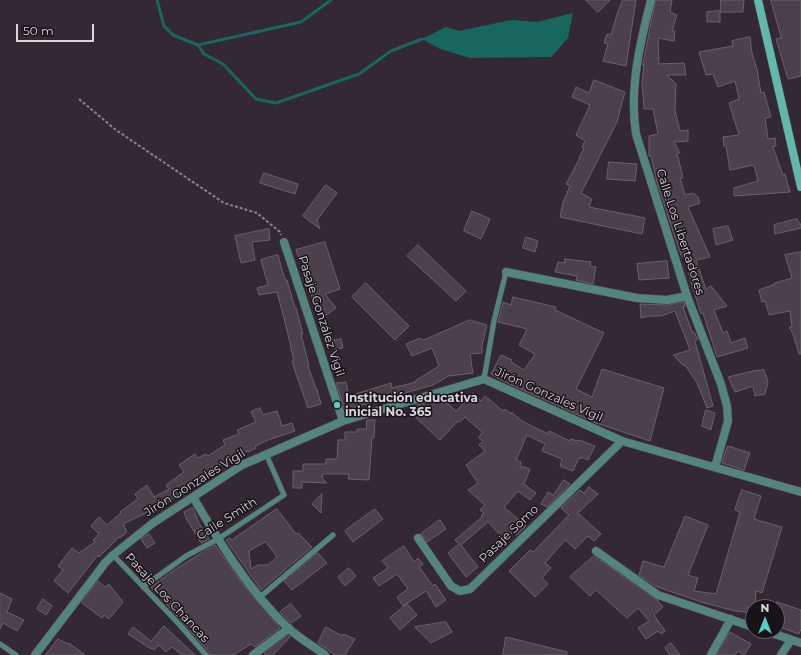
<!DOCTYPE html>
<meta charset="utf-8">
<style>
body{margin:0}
#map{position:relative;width:801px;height:655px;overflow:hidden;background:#332834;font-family:Montserrat,sans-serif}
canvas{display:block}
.north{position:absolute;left:745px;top:599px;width:40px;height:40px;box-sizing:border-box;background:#181318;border:1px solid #666066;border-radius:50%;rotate:0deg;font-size:11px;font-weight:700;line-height:16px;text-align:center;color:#dad4db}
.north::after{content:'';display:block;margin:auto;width:14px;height:18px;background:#58cec0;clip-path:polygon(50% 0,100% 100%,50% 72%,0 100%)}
.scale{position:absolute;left:16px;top:24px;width:78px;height:18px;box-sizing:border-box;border:2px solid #dad4db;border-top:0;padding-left:5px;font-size:12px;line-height:14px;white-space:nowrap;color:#dad4db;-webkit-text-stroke:3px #181318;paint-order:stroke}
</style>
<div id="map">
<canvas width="801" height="655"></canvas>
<div class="north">N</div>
<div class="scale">50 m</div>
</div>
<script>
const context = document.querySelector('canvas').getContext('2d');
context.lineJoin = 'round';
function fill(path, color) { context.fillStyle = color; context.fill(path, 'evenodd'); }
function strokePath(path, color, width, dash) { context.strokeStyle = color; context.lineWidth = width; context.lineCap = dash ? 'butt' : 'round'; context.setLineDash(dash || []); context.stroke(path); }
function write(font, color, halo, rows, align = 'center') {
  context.font = font + ' Montserrat,sans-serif'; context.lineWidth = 3; context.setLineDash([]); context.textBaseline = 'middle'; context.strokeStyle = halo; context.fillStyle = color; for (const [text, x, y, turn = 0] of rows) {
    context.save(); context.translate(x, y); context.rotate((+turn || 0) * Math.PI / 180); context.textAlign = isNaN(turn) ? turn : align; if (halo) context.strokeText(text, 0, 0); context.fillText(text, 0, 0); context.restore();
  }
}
fill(new Path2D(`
 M573 13 568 38 551 57 470 58 440 49 422 39 446 27 459 31 511 20 537 22Z`), '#18675f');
strokePath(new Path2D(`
 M157 0 164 26 173 35 198 45 301 22 331 0
 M198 45 204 54 223 64 256 99 276 103 359 74 391 51 422 39`), '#18675f', 3);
const building = new Path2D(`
 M586 0H610L598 12Z
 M623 0H636L626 66 603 61 608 44 604 43 607 34 611 35 618 11Z
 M656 0H672L670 12 677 15 672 31H675L674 41 658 38 659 64 684 63 686 75H667L676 84 675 110 680 131 688 130V141L674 142 680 153H677L683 178H680L685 195 693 193 698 197 700 203 688 207 710 257 696 260 706 289 711 286 727 306 714 310 723 333 727 331 731 343 745 338 748 348 717 357 703 313 701 314 688 272 694 271 681 255 657 183 651 156H649V136L658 134 653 109H644L642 83 644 65H643Z
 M721 0H744L743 12H721Z
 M771 0H801V76L788 79 776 39 781 38Z
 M720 11V22H707V12Z
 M750 37 752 53 757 69 761 93 764 92 771 117 765 118 768 139 775 138 776 146 773 147 783 175 785 174 790 192 734 196V188L758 181 754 165 730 170 726 146H724L723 137 739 135 729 103 739 99 735 81 718 87 713 74 706 75 699 52 733 46 732 41Z
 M594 80 625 92 617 122 581 193 592 199 589 207 645 218 642 234 560 217 563 202 570 186 566 184 580 158H579L584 148 582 147 585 141 576 135 590 105 572 97 576 87 589 93Z
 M609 162 637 164 635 181 607 179Z
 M264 173 298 184 295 194 260 183Z
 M326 185 337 193 317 220 320 229 303 216Z
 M472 211 490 219 481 239 464 231Z
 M797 219 801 225V228L775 234 774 225Z
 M728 226 733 240 716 245 713 229Z
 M269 229 270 240 252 242 255 260 241 263 235 236Z
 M526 237 538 241 535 252 523 248Z
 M325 242 340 289 325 294 336 308 325 316 317 306 315 307 308 283 302 258H299L296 250Z
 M418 245 466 291 456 301 407 256Z
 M801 252V354H799L793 334 789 327H792L790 311 769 315 765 301 762 302 759 290 775 284V283L792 278 785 255Z
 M278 255 285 280H287L295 308H296L303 334H301L309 366H308L316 389H317L321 404 308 408 295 371 292 361H294L286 326 277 292 259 295 257 288 268 285 261 260Z
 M565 259 591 262 590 266 596 267 593 284 576 280 577 276 555 272 558 262 564 263Z
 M667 261 669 278 639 280 637 264Z
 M366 283 409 326 395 340 352 297Z
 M513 297 556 307 555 310 604 333 576 389 592 397 602 369 664 388 650 441 596 423 505 382 491 374 501 355 512 360 511 362 524 370 535 354 519 345 527 329 498 322 503 302 511 305Z
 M684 302 685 307H683L692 332H694L698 339 695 341 713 406 707 408 697 383 685 365H683L673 355 690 350 675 311 661 316H649L641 318 640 304 667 305Z
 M470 320 487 325 482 346V353L470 354 473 373 450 376V375L433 385 345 410 336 383 346 382 349 396 391 383 392 388 416 382 415 381 439 366 432 348 412 356 406 344 420 338 423 340Z
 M341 339 343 348 335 350 333 341Z
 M764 370 768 382 765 394 755 396 753 386 735 392 728 377 753 371Z
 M473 393 481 401 485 396 503 411 505 409 511 414V412L522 421 548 434 549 431 570 441 571 439 578 441 579 440 595 446 588 460 581 457V459L579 458 573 471 560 466 562 459 542 451 545 444 527 435 516 460 521 462 520 466 530 469 524 484 536 493 530 500 518 491 504 507 526 526 517 535 513 532 505 540 488 522 461 545 478 567 466 577 448 553 459 544 455 540 482 517 481 516 484 513 480 510 485 505 468 490 478 483 466 465 485 451 479 445 483 441 479 438 482 432 465 417 460 422 458 421 440 440 414 416 418 411 414 406 441 397 456 411Z
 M260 408 263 415 277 411 282 426 292 423 295 431 268 440 255 446 256 448 248 452V451L228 458 229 460 217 466 199 478 167 503 165 499 146 513 123 524 127 532 120 538 119 537 99 557 98 555 68 593 54 581 63 570 58 566 72 548 79 553 95 542 93 540 99 534 91 526 99 517 107 525 121 513 120 512 138 499 135 494 147 485 154 497 169 489 166 485 184 472 179 465 195 454 198 458 206 454 208 456 225 445 223 440 239 434 237 430 256 422 251 412Z
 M706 410 715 413 711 430 702 426Z
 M367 420H375L374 438H372L369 480 348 479 349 474H323L322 478 327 483 302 482V488H293V471H303V464H326V459H337L338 440H345V432H357V429H366Z
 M728 446 750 453 744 470 722 463Z
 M564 480 570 484 547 507 541 504 548 492 553 495Z
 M589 487 598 494 578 513 601 534 594 541 588 536 575 549 565 540 545 563 551 568 542 578 548 584 535 597 509 571 530 550 533 552 569 515 561 508 580 490 584 493Z
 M742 490 761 496 754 519 782 527 762 593 756 591 755 607H753V613L735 611 701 602 655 586 639 575 643 561 664 567 685 516 708 525 688 575 698 578 694 591 716 594 740 512 735 510Z
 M322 494 321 513 312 504Z
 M193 508 199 523 209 539 201 543 187 520 184 512Z
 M277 509 296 534 298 533 312 547 261 590 226 540 230 538 231 540ZM266 542 277 557 268 565H258L251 569 249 551Z
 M375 509 383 519 353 542 345 531Z
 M440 520 446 529 427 542 421 534Z
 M149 534 155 543 147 548 141 539Z
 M215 545 244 586 280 628 255 647 251 644 233 655H210L209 652 151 587 174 570Z
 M404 546 414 562 418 558 423 564 419 567 433 586 435 584 446 600 436 607 426 591 403 606 397 597 408 589 397 574 379 586 373 578 388 568 382 561Z
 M318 553 327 563 292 590 284 581Z
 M594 556 657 600 663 607 654 615 665 631 661 634 658 631 646 639 638 628 649 621 638 608 627 618 596 590 590 596 570 577Z
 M349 568 356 576 345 586 338 577Z
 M98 581 105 587 109 584 123 602 109 619 104 615 102 618 82 603Z
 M0 593 12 599 7 612 24 620 17 631 3 623 0 629Z
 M43 599 52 606 46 615 37 609Z
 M777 602 801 610V629L799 634 777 626Z
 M291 604 301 616 291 623 280 612Z
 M407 604 417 615 400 630 390 618Z
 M446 622 452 632 431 643 415 627Z
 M164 626 195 655H182L172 647 166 652 159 645 154 650 152 648 151 649 128 634 133 627 151 641Z
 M326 627 342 636 343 634 355 639 345 655H335L318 643Z
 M730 632 751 644 744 655 738 651 735 655H717Z
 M288 635 290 637 273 655H267L264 653Z
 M506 637 567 652V655H503Z
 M58 639 68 644 69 643 85 655H46Z
 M671 643 680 655H670L665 648Z`);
fill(building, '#4b404c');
strokePath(building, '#6b606d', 1);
const lane = new Path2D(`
 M484 379 494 321 506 272
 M113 555 179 624 206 655
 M143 587 186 556 218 539 284 495 266 454
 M260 597 333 535
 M0 644 16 655`);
const street = new Path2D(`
 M651 0C640 43 629 89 636 134L687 296 721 384 727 406 728 421 715 467
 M284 242 343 421
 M506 272 637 298 667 300 687 296
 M193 497C220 543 249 591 288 628 299 638 313 646 325 655
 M418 538 451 586 460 591 470 589 622 441
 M596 551 658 595 753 627
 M766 631 801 643
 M35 655 105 563 113 555 153 523 242 465 343 421 484 379 622 441 801 492
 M253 655 289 628
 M711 655 731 619
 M781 655 791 640`);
const secondary = new Path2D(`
 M758 0 801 187`);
strokePath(lane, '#4e444f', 6);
strokePath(street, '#4e444f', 9);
strokePath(secondary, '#4e444f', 9);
strokePath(new Path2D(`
 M79 99 116 130 224 203 257 213 280 232 281 235`), '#8b828c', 2, [3, 2]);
strokePath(lane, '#53857e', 5);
strokePath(street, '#53857e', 8);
strokePath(secondary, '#63b8ad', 8);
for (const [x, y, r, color] of [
 [337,405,4,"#58cec0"]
]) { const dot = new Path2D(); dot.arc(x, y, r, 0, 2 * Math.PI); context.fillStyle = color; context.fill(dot); strokePath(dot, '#181318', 1.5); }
write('12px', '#dad4db', '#181318', [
 ["Calle Los Libertadores",680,232,72],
 ["Pasaje González Vigil",321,316,72],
 ["Jirón Gonzales Vigil",549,395,24],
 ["Jirón Gonzales Vigil",195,483,-32],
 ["Calle Smith",227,519,-32],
 ["Pasaje Somo",509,534,-44],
 ["Pasaje Los Chancas",167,598,47]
]);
write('bold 12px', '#dad4db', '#181318', [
 ["Institución educativa",345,398],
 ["inicial No. 365",345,412]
], 'left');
</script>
